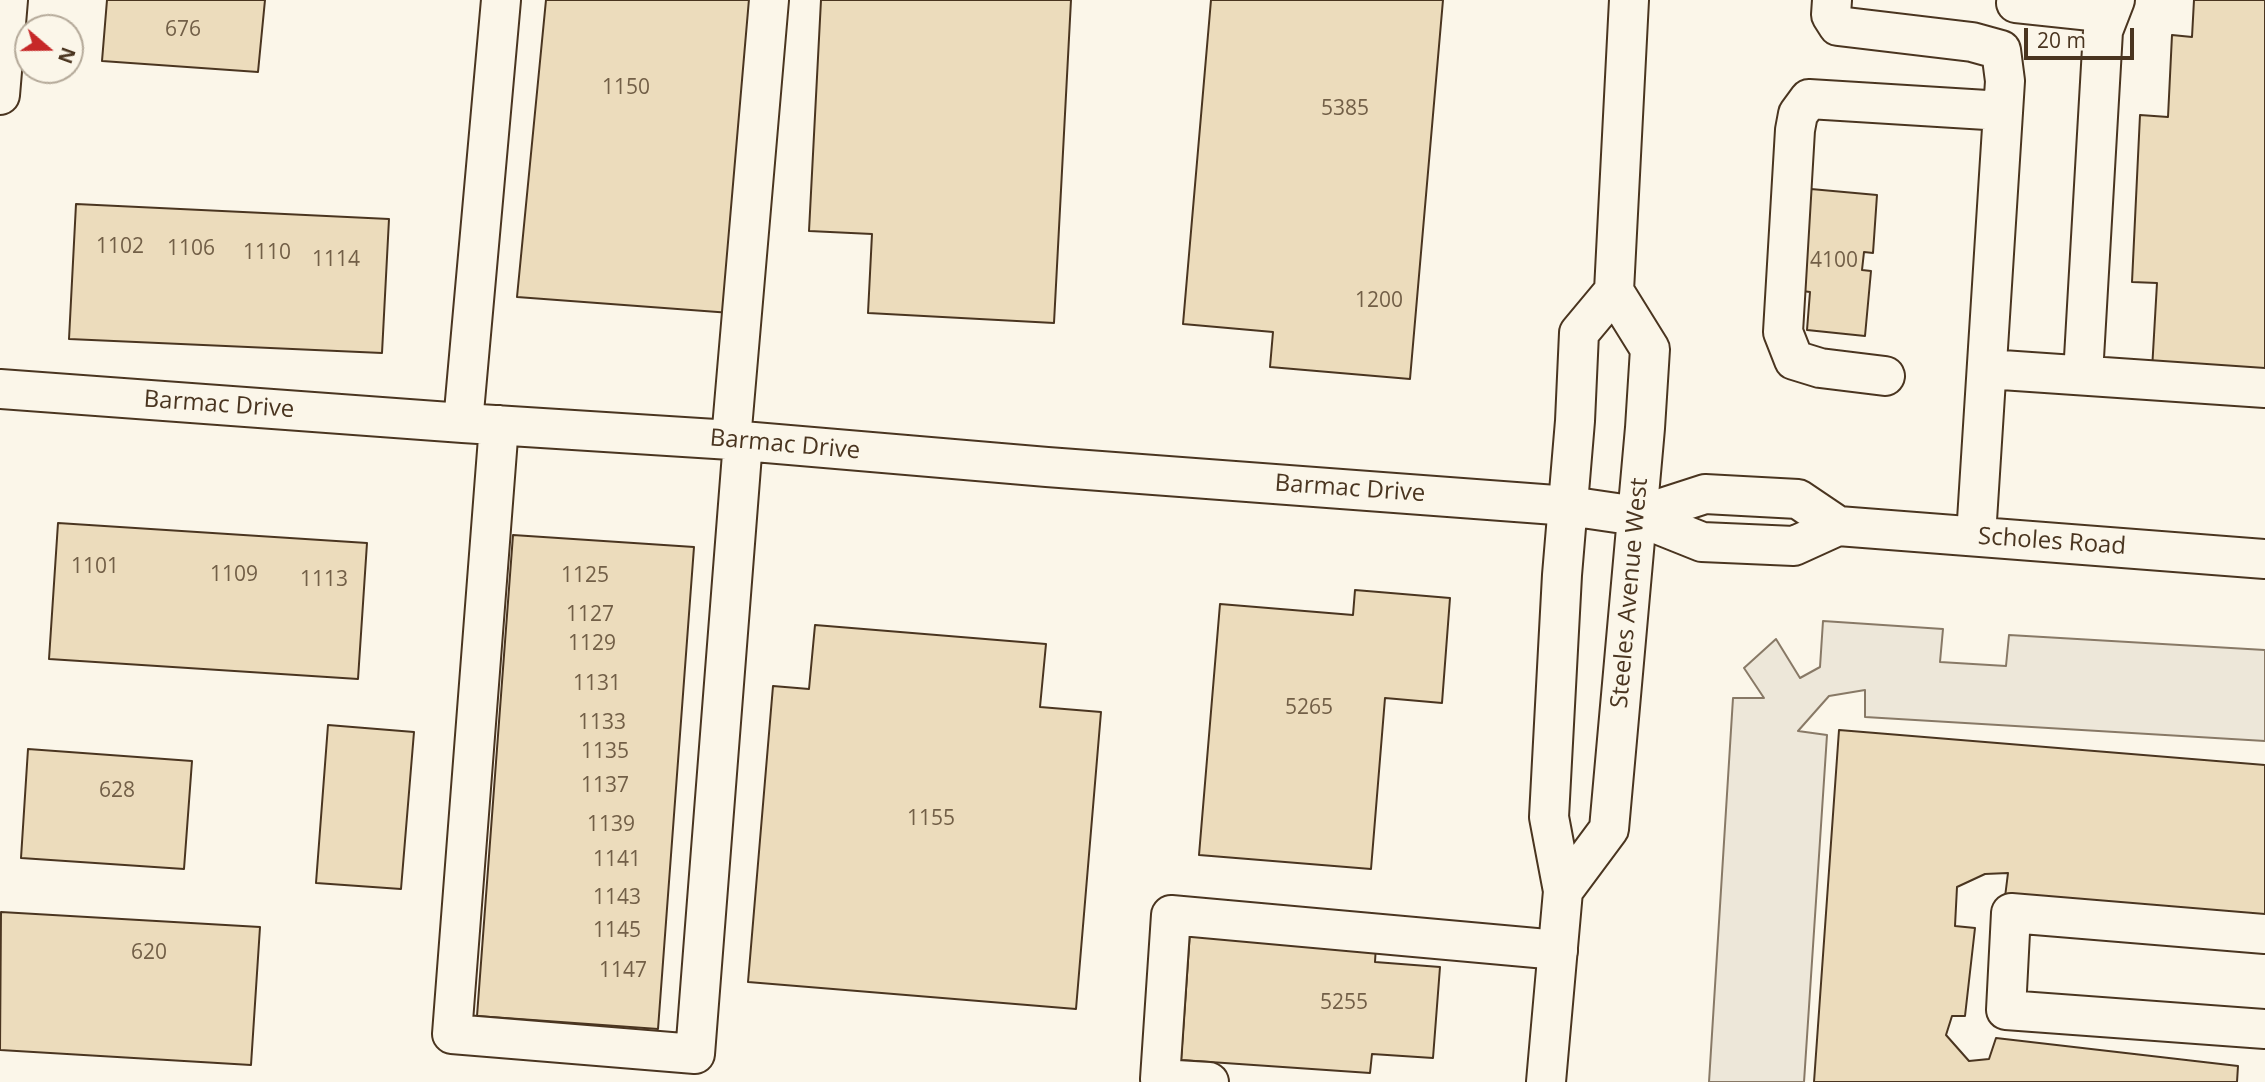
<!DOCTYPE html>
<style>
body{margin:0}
#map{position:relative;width:2265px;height:1082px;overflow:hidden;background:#fbf6e9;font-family:"Open Sans",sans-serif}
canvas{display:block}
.north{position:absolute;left:14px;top:14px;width:70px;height:70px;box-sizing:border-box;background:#fbf6e9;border:2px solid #b4a999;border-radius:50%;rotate:110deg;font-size:19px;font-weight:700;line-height:28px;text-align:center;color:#4a3520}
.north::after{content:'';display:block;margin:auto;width:24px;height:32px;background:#c62828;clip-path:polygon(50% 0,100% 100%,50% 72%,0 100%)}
.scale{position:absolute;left:2024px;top:28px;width:110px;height:32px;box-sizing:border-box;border:4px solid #4a3520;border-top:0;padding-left:9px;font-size:21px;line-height:24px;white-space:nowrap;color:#4a3520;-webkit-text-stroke:5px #fbf6e9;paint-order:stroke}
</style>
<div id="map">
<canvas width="2265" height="1082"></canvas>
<div class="north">N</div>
<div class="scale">20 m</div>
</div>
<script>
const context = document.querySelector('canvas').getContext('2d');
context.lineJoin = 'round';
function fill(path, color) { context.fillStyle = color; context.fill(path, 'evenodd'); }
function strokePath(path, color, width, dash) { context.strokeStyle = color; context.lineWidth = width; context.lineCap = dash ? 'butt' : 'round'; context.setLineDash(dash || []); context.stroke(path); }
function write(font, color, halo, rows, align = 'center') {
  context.font = font + ' "Open Sans",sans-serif'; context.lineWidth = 5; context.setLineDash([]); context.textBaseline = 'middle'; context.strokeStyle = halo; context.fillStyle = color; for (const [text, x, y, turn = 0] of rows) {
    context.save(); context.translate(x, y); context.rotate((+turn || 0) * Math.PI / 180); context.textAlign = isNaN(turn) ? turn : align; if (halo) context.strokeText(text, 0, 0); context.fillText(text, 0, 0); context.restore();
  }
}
const parking = new Path2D(`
 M1823 621 1943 629 1940 662 2006 666 2009 635 2265 650V741L1865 717V690L1829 696 1798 731 1827 735 1804 1082H1709L1733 698H1764L1744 668 1776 639 1800 678 1820 667Z`);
fill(parking, '#ede7d9');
strokePath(parking, '#887966', 2);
const building = new Path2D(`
 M107 0H265L258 72 102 61Z
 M546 0H754L731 313 517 297Z
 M821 0H1071L1054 323 868 313 872 234 809 231Z
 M1211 0H1443L1410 379 1270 367 1273 332 1183 324Z
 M2194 0H2265V376L2152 370 2157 283 2132 282 2140 115 2168 117 2172 35 2192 37Z
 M1811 189 1877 195 1873 253 1864 252 1862 270 1871 271 1865 336 1807 330 1810 292 1802 291Z
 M76 204 389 219 382 353 69 339Z
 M58 523 367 543 358 679 49 659Z
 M513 535 694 547 658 1029 477 1016Z
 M1355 590 1450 598 1442 703 1385 698 1371 869 1199 855 1220 604 1353 615Z
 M815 625 1046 644 1040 707 1101 712 1076 1009 748 982 773 686 809 689Z
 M328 725 414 732 401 889 316 883Z
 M1839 730 2265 765V923L2005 897 2008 873 1985 874 1957 887 1955 926 1975 928 1965 1016H1952L1946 1035 1969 1061 1989 1059 1996 1038 2238 1066 2237 1082H1814Z
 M28 749 192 761 184 869 21 858Z
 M1 912 260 927 251 1065 0 1050Z
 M1190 932 1376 945 1375 962 1440 967 1433 1058 1372 1054 1370 1073 1181 1060Z`);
fill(building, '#ecdcbc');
strokePath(building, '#4a3520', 2);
const minor = new Path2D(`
 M1832 0 1831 15 1838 26 1972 42 2001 50 2005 81 1976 536
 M2016 3 2110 13
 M0 95 8 0
 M1987 369 2265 388
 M2083 375 2103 31 2115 0
 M1885 376 1820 368 1794 360 1783 332 1795 130 1798 114 1809 99 2003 111
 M0 389 463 423 731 440 1047 467 1569 506
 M463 423 501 0
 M499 425 452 1034 695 1054 743 441
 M731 440 769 0
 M1637 516 1705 494 1798 499 1838 526 2265 559
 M1637 516 1702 542 1794 546 1838 526
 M2265 934 2011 913 2006 1010 2265 1029
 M1209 1082 1160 1079 1171 915 1558 950`);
const major = new Path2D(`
 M1569 506 1637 516
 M1563 891 1609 829 1645 428 1650 349 1614 291 1629 0
 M1546 1082 1563 891 1549 817 1562 575 1575 421 1579 333 1614 291`);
strokePath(minor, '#4a3520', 42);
strokePath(major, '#4a3520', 42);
strokePath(minor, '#fbf6e9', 38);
strokePath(major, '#fbf6e9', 38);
write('21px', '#725f47', null, [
 ["676",183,30],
 ["1150",626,88],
 ["5385",1345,109],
 ["1102",120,247],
 ["1106",191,249],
 ["1110",267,253],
 ["1114",336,260],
 ["4100",1834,261],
 ["1200",1379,301],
 ["1101",95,567],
 ["1109",234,575],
 ["1125",585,576],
 ["1113",324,580],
 ["1127",590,615],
 ["1129",592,644],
 ["1131",597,684],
 ["5265",1309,708],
 ["1133",602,723],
 ["1135",605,752],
 ["1137",605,786],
 ["628",117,791],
 ["1155",931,819],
 ["1139",611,825],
 ["1141",617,860],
 ["1143",617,898],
 ["1145",617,931],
 ["620",149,953],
 ["1147",623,971],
 ["5255",1344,1003]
]);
write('24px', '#4a3520', '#fbf6e9', [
 ["Barmac Drive",219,405,4],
 ["Barmac Drive",785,445,5],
 ["Barmac Drive",1350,489,4],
 ["Scholes Road",2052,542,4],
 ["Steeles Avenue West",1630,593,-85]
]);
</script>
